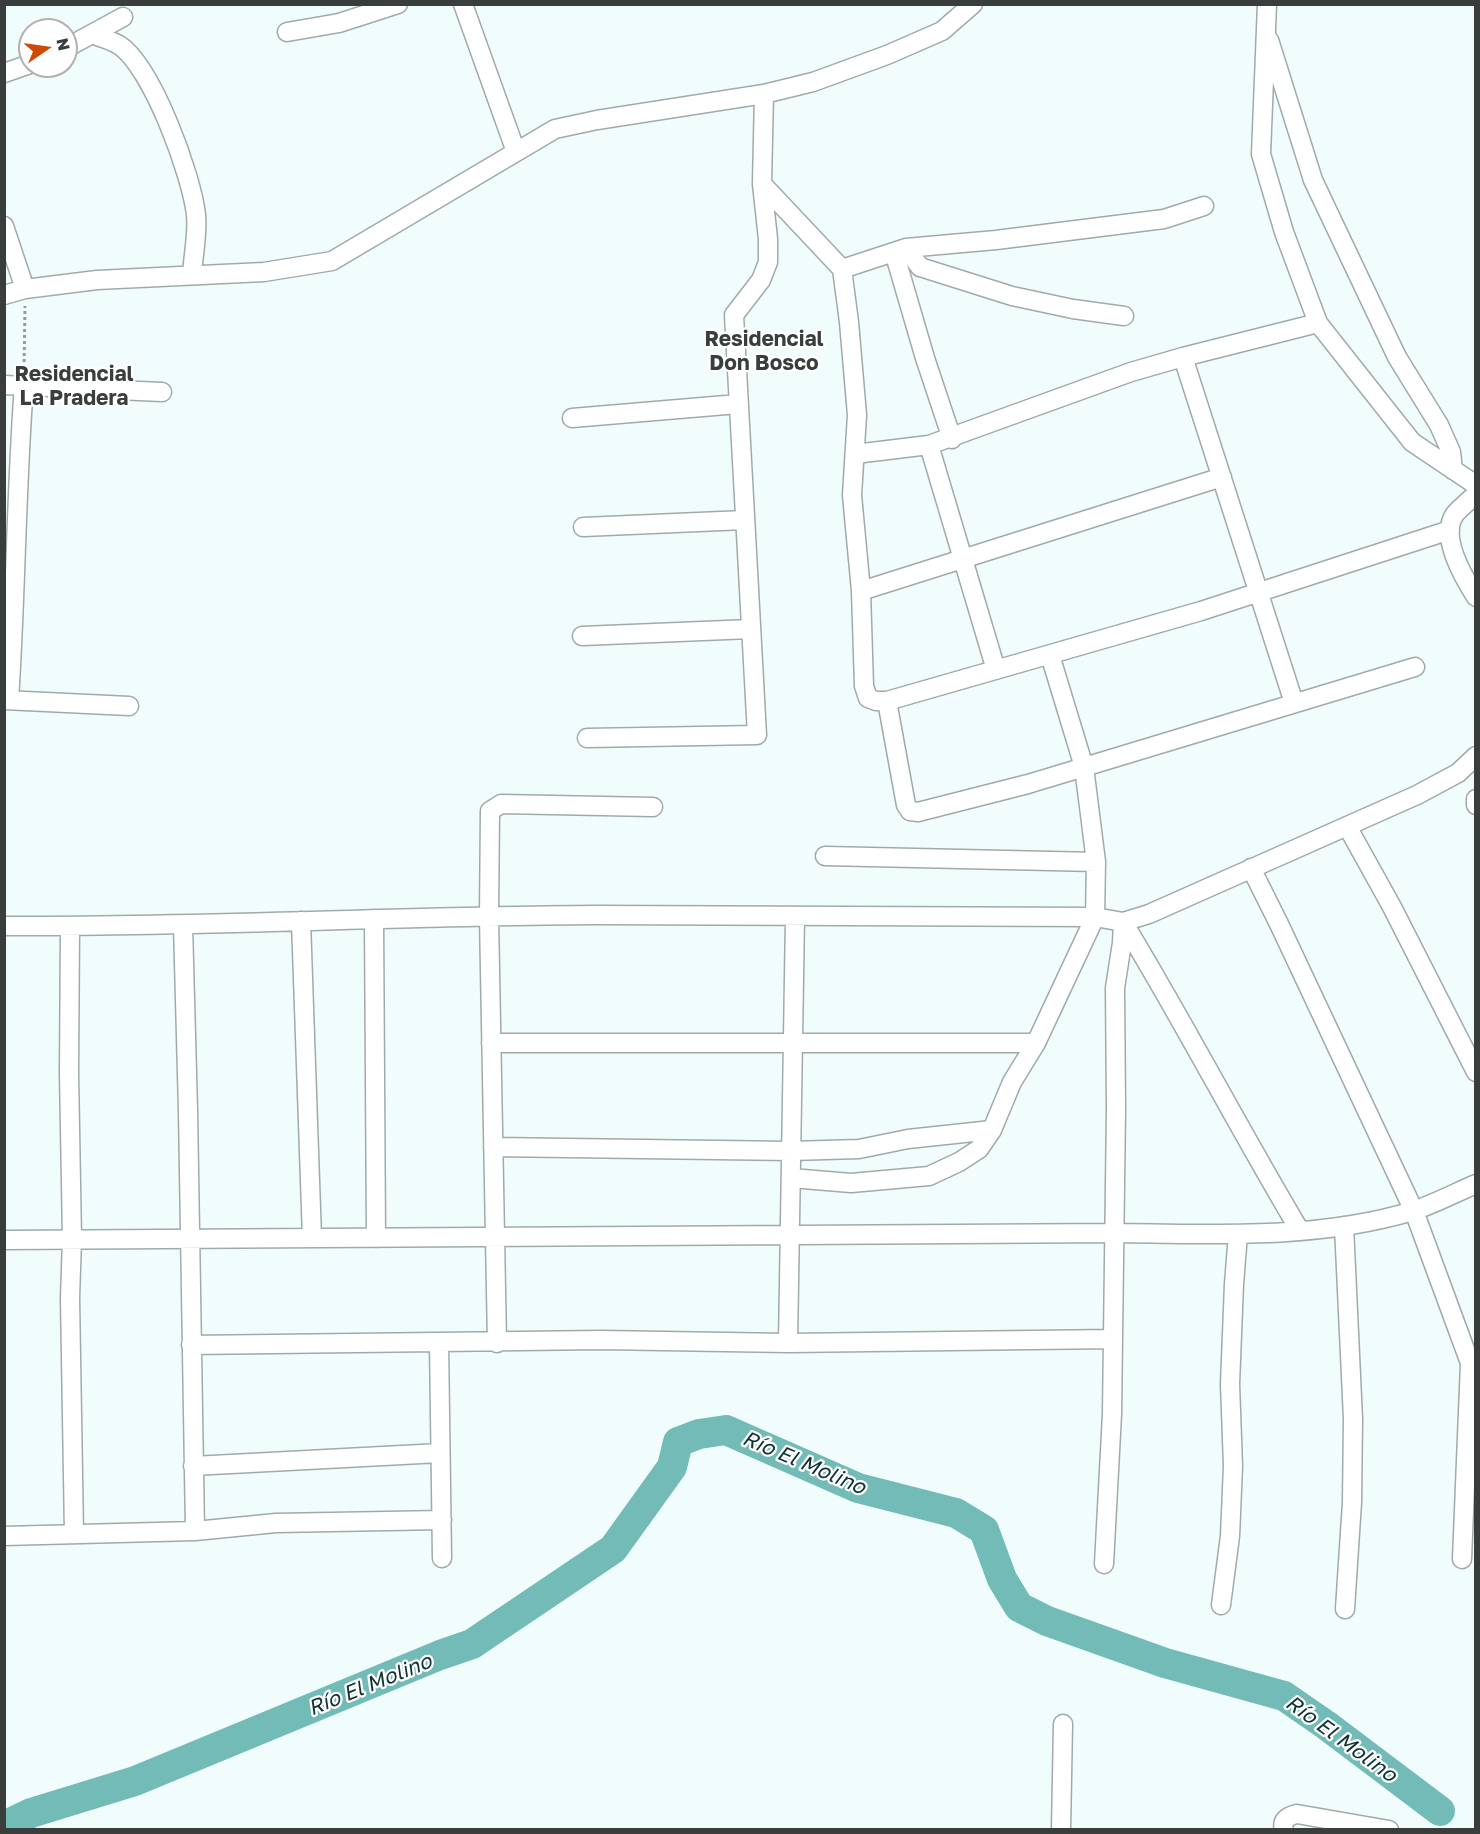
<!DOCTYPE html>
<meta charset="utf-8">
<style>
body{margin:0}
#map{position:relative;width:1480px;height:1834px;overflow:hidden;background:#f0fdfc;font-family:"Golos Text",sans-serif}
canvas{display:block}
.frame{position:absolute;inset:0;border:6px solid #393e3d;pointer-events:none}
.north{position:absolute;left:18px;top:18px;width:60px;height:60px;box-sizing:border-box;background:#fff;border:2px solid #b0b2b1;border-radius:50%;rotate:77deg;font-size:16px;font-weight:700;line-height:24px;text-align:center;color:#393e3d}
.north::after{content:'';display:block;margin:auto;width:21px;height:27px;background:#cf4a07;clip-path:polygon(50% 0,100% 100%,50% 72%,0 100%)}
</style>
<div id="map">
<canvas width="1480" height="1834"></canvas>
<div class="frame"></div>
<div class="north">N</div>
</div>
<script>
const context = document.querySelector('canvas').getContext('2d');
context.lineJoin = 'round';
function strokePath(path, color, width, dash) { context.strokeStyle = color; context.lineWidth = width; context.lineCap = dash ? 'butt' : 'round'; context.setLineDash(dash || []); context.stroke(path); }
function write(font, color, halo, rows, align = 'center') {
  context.font = font + ' "Golos Text",sans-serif'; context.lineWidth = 4.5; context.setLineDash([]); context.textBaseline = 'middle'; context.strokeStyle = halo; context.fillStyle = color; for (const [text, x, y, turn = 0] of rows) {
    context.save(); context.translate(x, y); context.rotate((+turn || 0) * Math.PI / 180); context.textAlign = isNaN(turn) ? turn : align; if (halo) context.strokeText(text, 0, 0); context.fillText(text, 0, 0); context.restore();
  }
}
strokePath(new Path2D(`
 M4 1826 31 1813 135 1781 440 1655 472 1644 613 1549 672 1467 678 1442 699 1434 726 1430 858 1488 956 1513 984 1530 1002 1579 1019 1607 1047 1621 1165 1663 1284 1696 1326 1725 1440 1811`), '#72bbb7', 30);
const minor = new Path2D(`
 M463 4 516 152
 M1267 4 1261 154 1284 232 1318 323 1412 442 1476 485
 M287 32 339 23 398 4
 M93 34C101 38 111 40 119 45 152 66 192 176 196 215 198 234 193 256 192 275
 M1269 40 1313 180 1397 357 1439 425 1451 452 1453 470
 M66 48 123 17
 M4 73 30 64
 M762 184 842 269 849 322 857 415 852 495 861 591 864 686 868 698 876 701H887L1201 611 1450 530
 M4 226 25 289
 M906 248 920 267 1012 296 1073 309 1124 316
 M894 252 925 358 952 439
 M842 269 906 248 996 240 1164 219 1204 206
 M4 295 25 289 97 280 264 272 332 261 555 129 597 120 764 94 813 82 887 55 942 31 973 4
 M1183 357 1294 703
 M4 385 162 392
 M572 418 738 404
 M929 445 996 670
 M855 454 929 445 1131 372 1183 357 1318 323
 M1476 494C1469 501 1461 507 1455 514 1439 536 1464 578 1476 597
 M583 527 745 520
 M861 591 1222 477
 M582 636 751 629
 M4 700 129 706
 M9 700C16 595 16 490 24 385
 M887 701 906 805 910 811 918 812 1028 784 1415 667
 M587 738 757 735 734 315 761 280 768 262V239L762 184 764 94
 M1476 799V805
 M1347 826 1392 907 1476 1072
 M825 856 1096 862
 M1251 868 1279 924 1414 1211 1470 1363 1462 1559
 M374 919 376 1238
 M301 921 312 1238
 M1123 922C1185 1024 1239 1129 1300 1231
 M183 925 188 1111 195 1531
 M4 926C202 927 399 916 596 915 763 915 929 917 1095 917L1123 922 1149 914 1417 795 1458 773 1476 756
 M70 926 69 1073 72 1239 70 1298 74 1534
 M491 1043H1036
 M493 1147 791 1151 859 1149 908 1139 992 1130
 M791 1178 851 1183 929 1176 959 1162 979 1149 992 1130 1012 1082 1036 1043 1095 917 1096 862 1084 767 1050 655
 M1344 1226 1353 1419 1352 1502 1345 1609
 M4 1240 1114 1233C1214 1234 1316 1240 1413 1211 1434 1204 1455 1193 1476 1184
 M439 1343 442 1558
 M497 1343 489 917 490 811 501 804 653 807
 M788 1343 795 917
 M191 1345 601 1340 788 1343 1113 1339
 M193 1466 440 1453
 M4 1536 195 1531 276 1523 442 1520
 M1104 1564 1112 1414 1116 1108 1115 988 1122 943 1123 922
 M1221 1605 1230 1536 1233 1466 1230 1384 1234 1284 1238 1234
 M1061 1830 1063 1724
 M1284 1830C1281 1820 1288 1816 1297 1814L1389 1830`);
strokePath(minor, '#9fabaa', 21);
strokePath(new Path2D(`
 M24 368 25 306`), '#939c9b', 3, [3, 3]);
strokePath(minor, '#fff', 18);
write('bold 21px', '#393e3d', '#fff', [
 ["Residencial",764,339],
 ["Don Bosco",764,363],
 ["Residencial",74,374],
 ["La Pradera",74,398]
]);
write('italic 21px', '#0e3331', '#fff', [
 ["Río El Molino",804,1463,23],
 ["Río El Molino",370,1685,-22],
 ["Río El Molino",1341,1739,36]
]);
</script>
